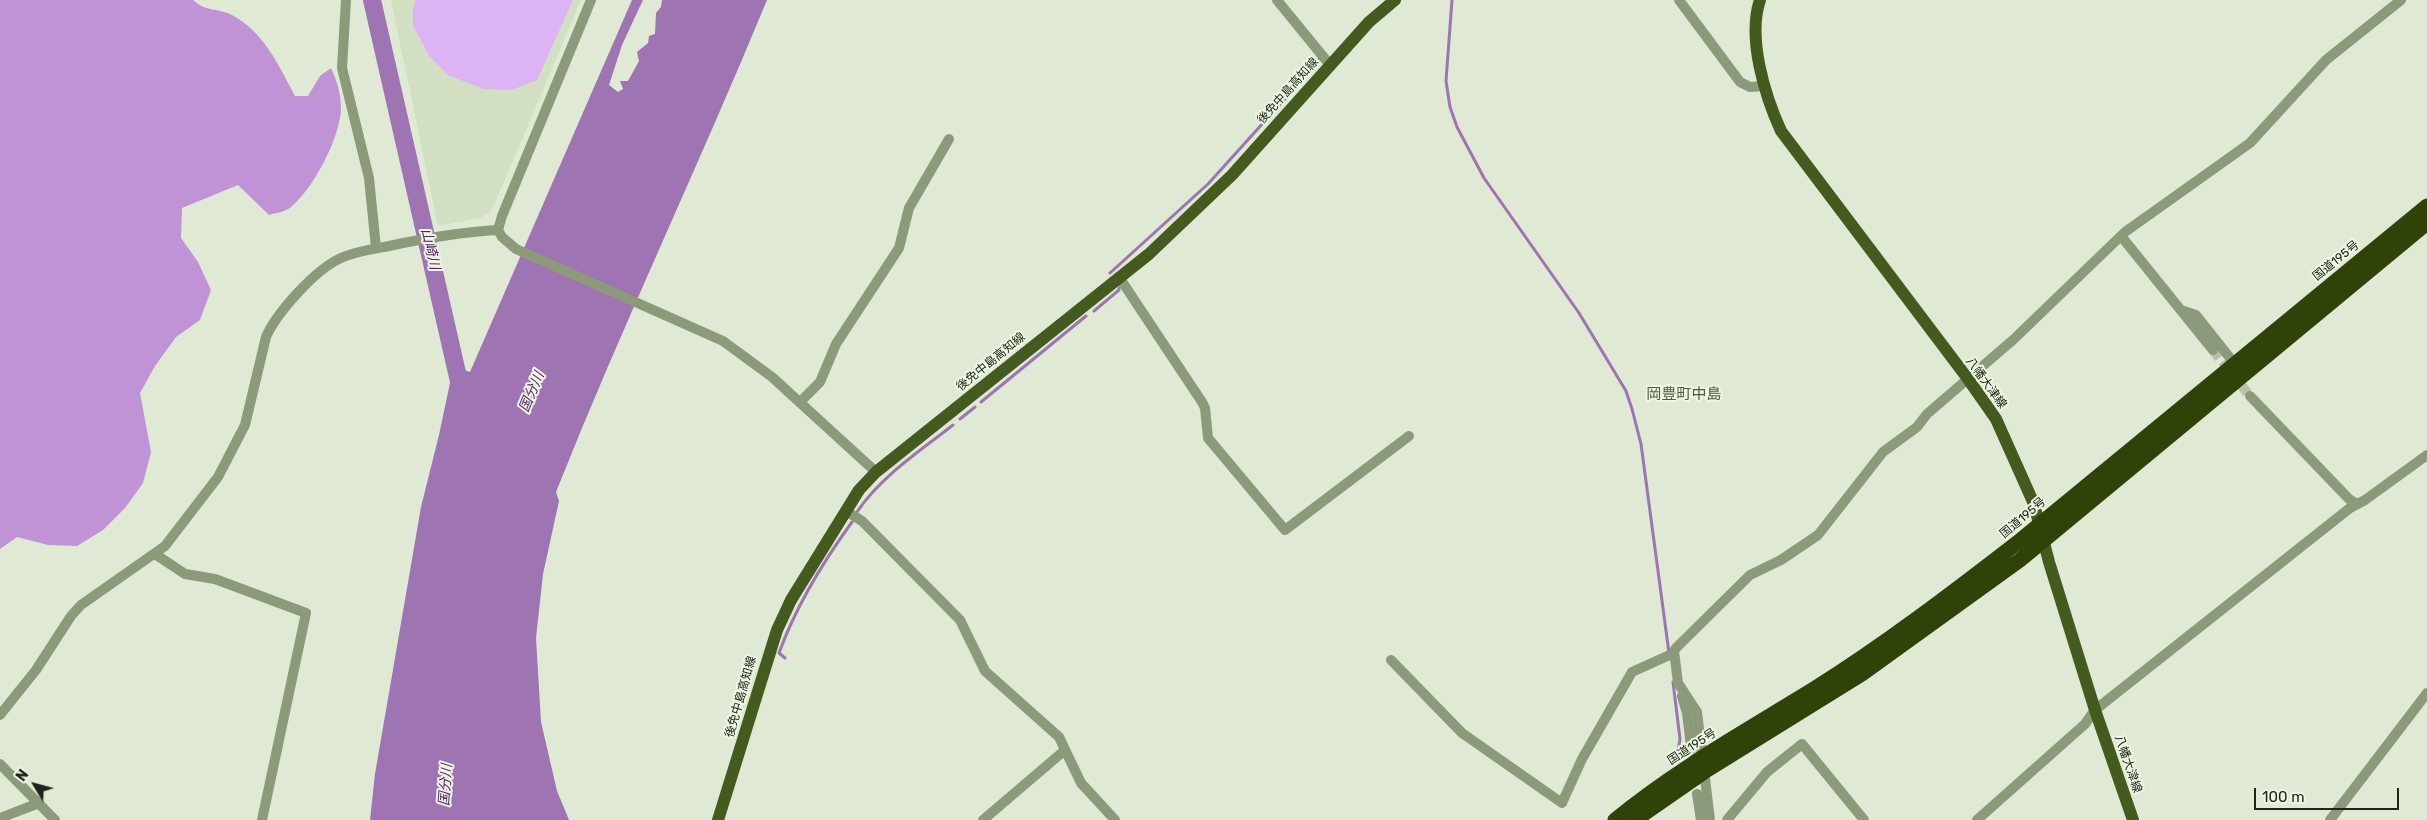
<!DOCTYPE html>
<meta charset="utf-8">
<style>
body{margin:0}
#map{position:relative;width:2427px;height:820px;overflow:hidden;background:#dfe9d3;font-family:Rubik,sans-serif}
canvas{display:block}
.north{position:absolute;left:10px;top:760px;width:50px;height:50px;-webkit-text-stroke:4px #ecf6e0;paint-order:stroke;rotate:307deg;font-size:14px;font-weight:700;line-height:20px;text-align:center;color:#20231b}
.north::after{content:'';display:block;margin:auto;width:18px;height:22px;background:#20231b;clip-path:polygon(50% 0,100% 100%,50% 72%,0 100%)}
.scale{position:absolute;left:2254px;top:788px;width:145px;height:22px;box-sizing:border-box;border:2px solid #20231b;border-top:0;padding-left:6px;font-size:15px;line-height:18px;white-space:nowrap;color:#20231b;-webkit-text-stroke:4px #ecf6e0;paint-order:stroke}
</style>
<div id="map">
<canvas width="2427" height="820"></canvas>
<div class="north">N</div>
<div class="scale">100 m</div>
</div>
<script>
const context = document.querySelector('canvas').getContext('2d');
context.lineJoin = 'round';
function fill(path, color) { context.fillStyle = color; context.fill(path, 'evenodd'); }
function strokePath(path, color, width, dash) { context.strokeStyle = color; context.lineWidth = width; context.lineCap = dash ? 'butt' : 'round'; context.setLineDash(dash || []); context.stroke(path); }
function write(font, color, halo, rows, align = 'center') {
  context.font = font + ' Rubik,"Noto Sans JP",sans-serif'; context.lineWidth = 4; context.setLineDash([]); context.textBaseline = 'middle'; context.strokeStyle = halo; context.fillStyle = color; for (const [text, x, y, turn = 0] of rows) {
    context.save(); context.translate(x, y); context.rotate((+turn || 0) * Math.PI / 180); context.textAlign = isNaN(turn) ? turn : align; if (halo) context.strokeText(text, 0, 0); context.fillText(text, 0, 0); context.restore();
  }
}
fill(new Path2D(`
 M391 0H581L495 203 489 213 480 218 438 226Z`), '#d2dfc3');
fill(new Path2D(`
 M416 0H573L537 80 512 90 483 89 448 75 430 57 413 26V7Z`), '#ddb4f3');
fill(new Path2D(`
 M0 0H193C206 12 218 8 232 15 264 32 279 66 295 96H308L320 76 331 68C337 81 341 94 341 109 340 138 313 189 291 207 285 212 275 213 269 215L238 185 182 208 181 238 198 262 211 290 200 320 176 337 155 366 140 393 151 452 143 483 125 508 103 530 77 546 48 545 17 537 0 549Z`), '#bf93d5');
fill(new Path2D(`
 M632 0H643L622 45 609 85 618 92 623 89 620 81H628L639 61 637 52 648 43 649 36 655 34 656 13 661 7 662 0H767C699 165 622 326 556 492L559 501 543 574 536 638 541 722 557 791 569 820H370L375 774 421 507 439 435 450 383 464 370 470 372Z`), '#9e74b3');
strokePath(new Path2D(`
 M1452 0 1446 81 1450 107 1457 127 1484 178 1579 313 1626 391 1632 409 1641 444 1669 653
 M1110 273 1208 184 1320 60 1319 58
 M1094 311 1119 290V288
 M981 402 1086 316
 M960 419 975 407
 M857 512C880 477 920 451 953 425
 M785 658 779 653C796 606 823 562 852 522
 M1673 682 1680 739 1678 751`), '#9e74b3', 3);
strokePath(new Path2D(`
 M372 0 463 399`), '#9e74b3', 18);
strokePath(new Path2D(`
 M2213 350 2250 396
 M1691 746 1697 794`), '#b9c1ae', 10, [10, 5]);
strokePath(new Path2D(`
 M346 0 342 68 369 178 376 248
 M591 0 502 216 498 230 502 237 516 249 723 341 772 377 876 472
 M1277 0 1330 65
 M1679 0 1740 82 1750 87 1764 86
 M2121 236 2213 350
 M1119 277 1202 402 1205 408 1208 438 1285 530 1409 436
 M2181 310 2196 315 2238 368
 M2250 396 2349 499 2357 504
 M800 402 820 382 836 344 899 248 909 208 949 139
 M846 511 862 521 960 620 985 671 1059 737 1081 783 1115 820
 M155 554 185 574 215 579 306 613 262 820
 M1391 660 1462 733 1562 803 1582 759 1632 672 1674 653
 M1682 696 1687 713 1691 746
 M0 715 36 670 71 616 81 605 165 546 218 477 245 425 266 337C277 312 316 269 341 258 356 251 373 249 389 246 426 238 460 232 498 230
 M0 764 55 820
 M1697 794 1701 820
 M0 818 39 803
 M983 820 1065 750
 M1710 820 1697 712 1678 683 1674 651 1677 647 1750 575 1781 560 1818 535 1883 452 1917 427 1927 414 2014 339 2125 232 2250 143 2326 60 2401 0
 M1727 820 1767 772 1802 744 1864 820
 M1977 820 2085 724 2095 710 2350 508 2365 500 2427 455
 M2330 820 2427 693`), '#8c997a', 10);
strokePath(new Path2D(`
 M1760 0C1747 38 1765 96 1781 131L1968 379 1996 419 2034 504 2049 562 2095 710 2133 820
 M718 820 777 630 791 600 846 511 859 490 876 472 1149 254 1232 175 1369 22 1395 0`), '#455a1f', 12);
strokePath(new Path2D(`
 M1615 820C1677 769 1746 731 1814 689 1884 645 1951 594 2017 543L2427 206
 M1635 820 1704 772 1862 674 2020 560 2427 223`), '#304208', 15);
write('12px', '#20231b', '#ecf6e0', [
 ["後免中島高知線",1288,91,-48],
 ["国道195号",2336,261,-39],
 ["後免中島高知線",991,362,-39],
 ["八幡大津線",1986,383,54],
 ["国道195号",2023,518,-40],
 ["後免中島高知線",741,697,-74],
 ["国道195号",1692,747,-33],
 ["八幡大津線",2128,764,71]
]);
write('italic 14px', '#5a2472', '#ecf6e0', [
 ["山崎川",430,249,77],
 ["国分川",532,392,-67],
 ["国分川",446,785,-86]
]);
write('15px', '#505845', '#ecf6e0', [
 ["岡豊町中島",1684,395]
]);
</script>
